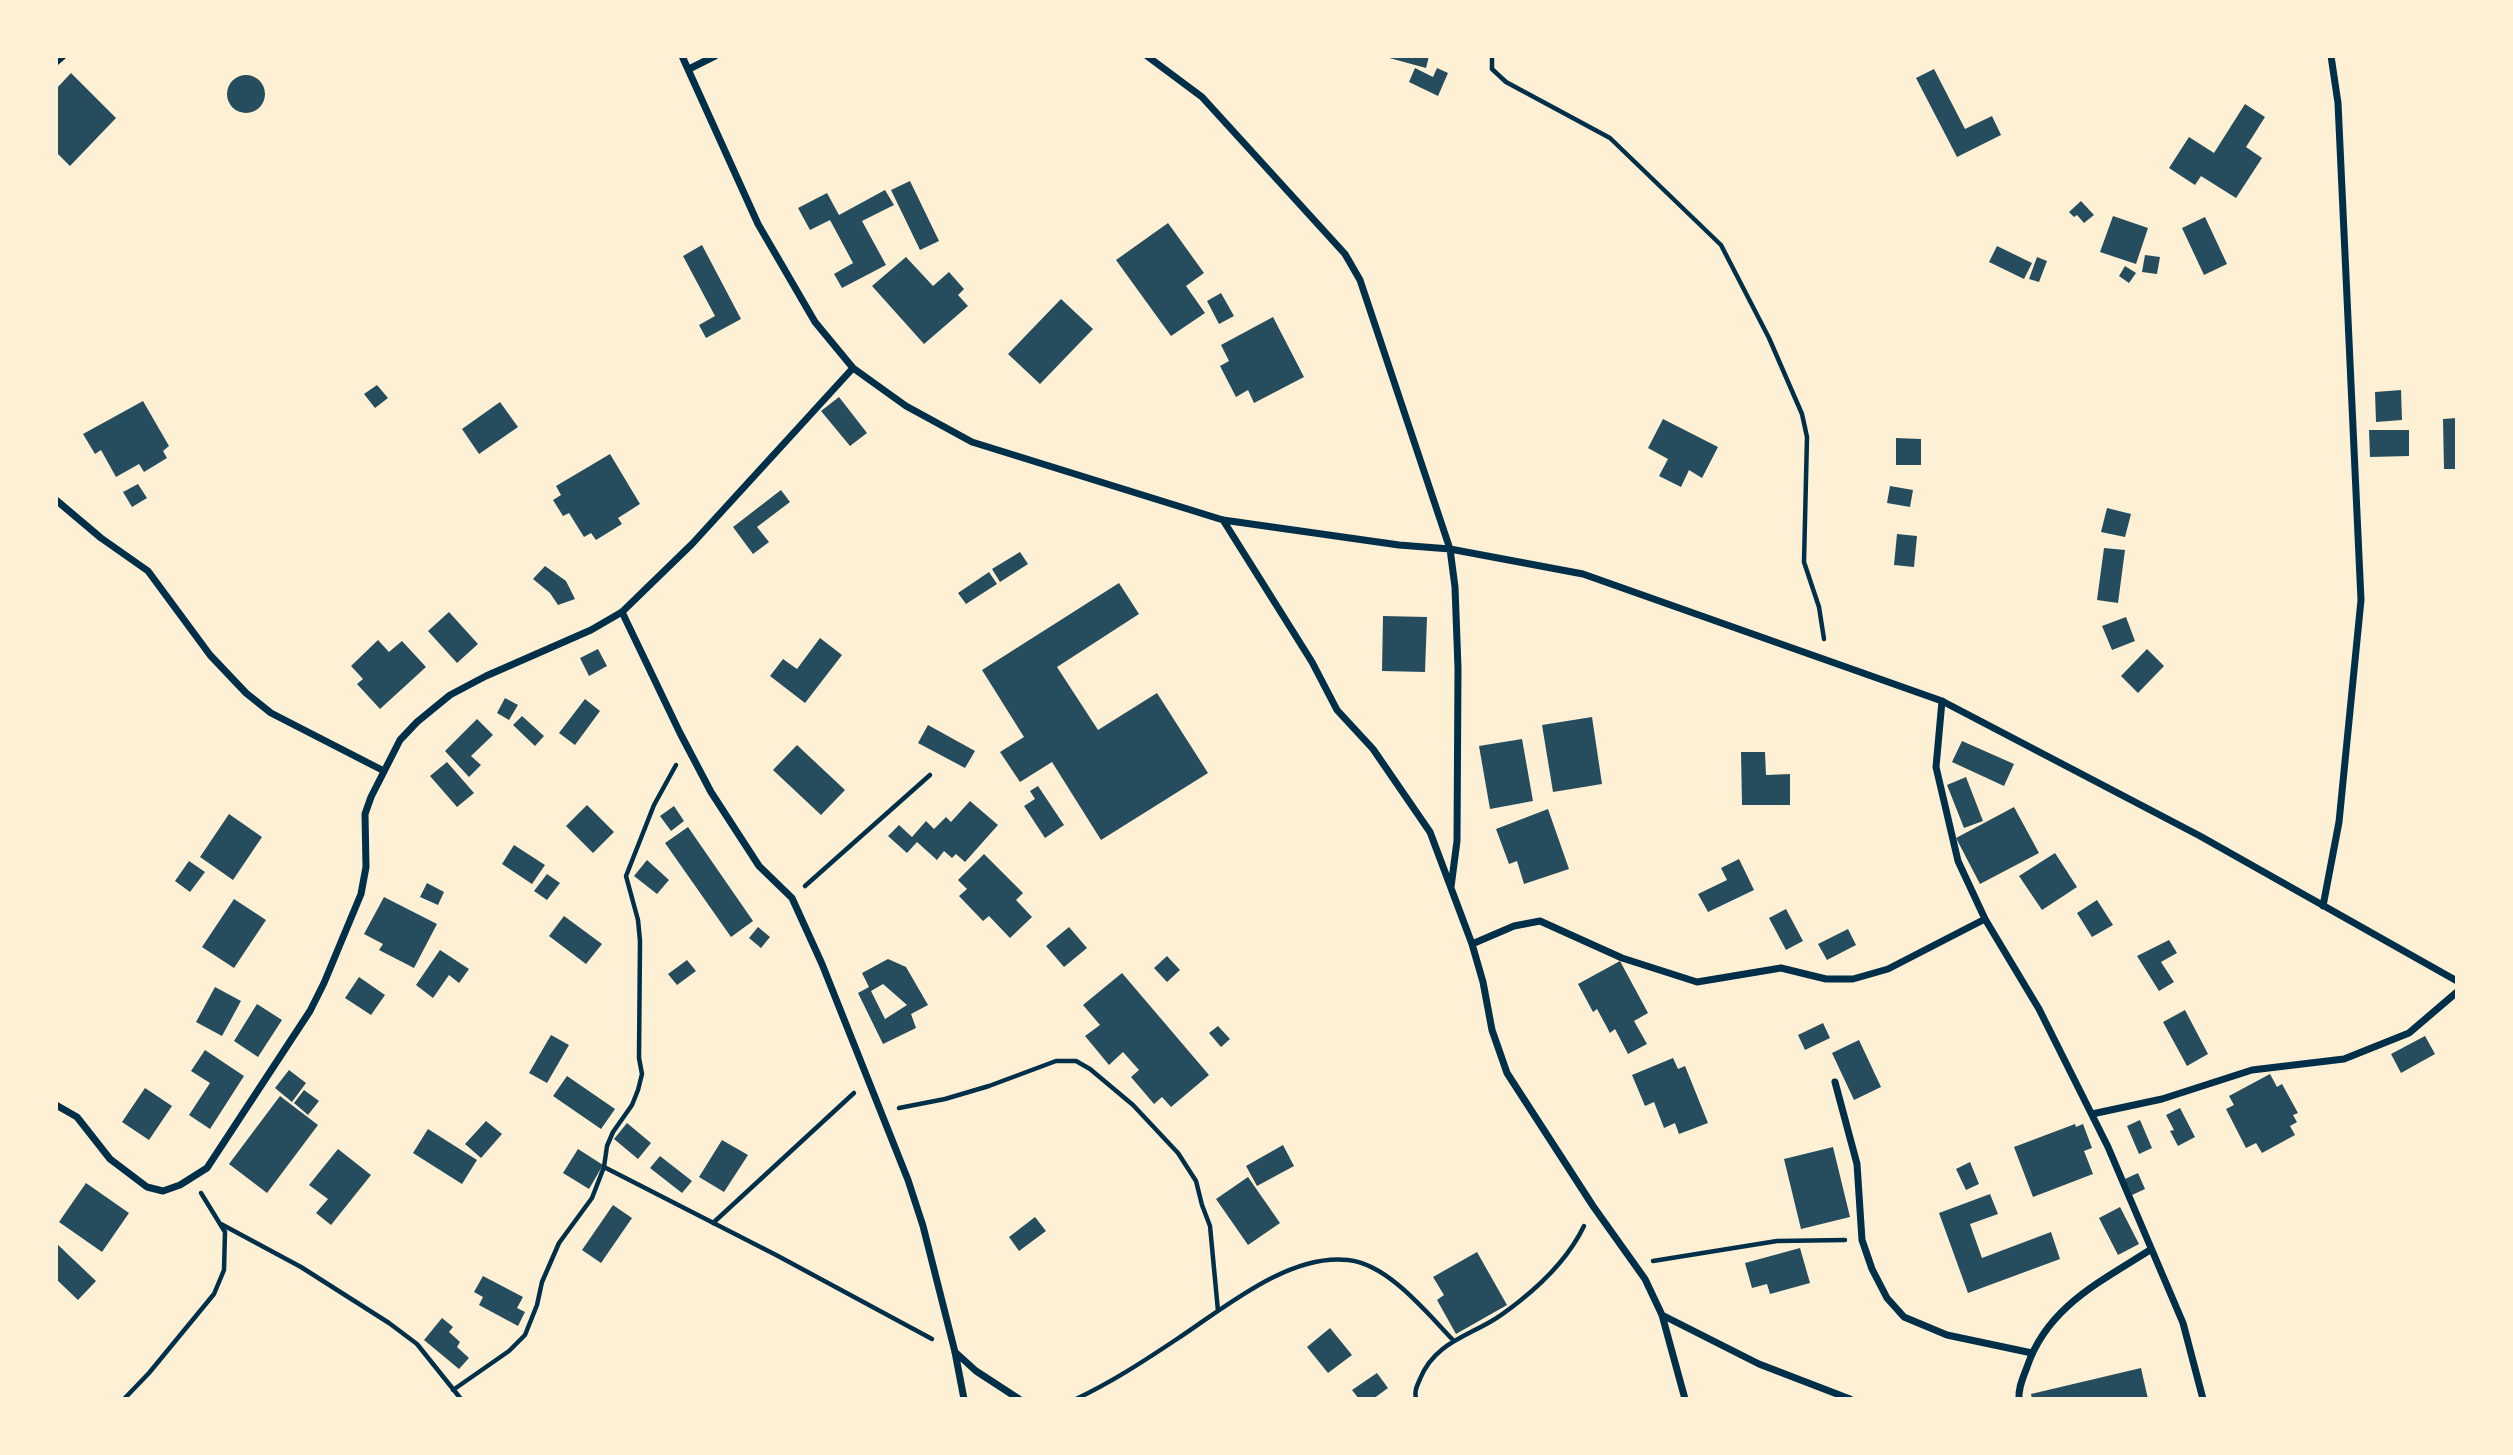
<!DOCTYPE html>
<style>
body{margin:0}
#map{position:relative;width:2513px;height:1455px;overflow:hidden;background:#fdf0d5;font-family:"Noto Serif",serif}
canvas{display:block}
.frame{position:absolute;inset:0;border:58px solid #fdf0d5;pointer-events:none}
</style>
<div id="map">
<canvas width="2513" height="1455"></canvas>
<div class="frame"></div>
</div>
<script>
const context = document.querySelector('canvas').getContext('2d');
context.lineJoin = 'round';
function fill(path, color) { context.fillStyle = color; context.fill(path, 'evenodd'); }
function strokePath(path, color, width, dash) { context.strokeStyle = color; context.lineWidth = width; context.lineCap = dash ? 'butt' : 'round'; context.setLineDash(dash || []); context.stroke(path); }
fill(new Path2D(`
 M1382 56H1429L1426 68Z
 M1415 68 1433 77 1437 68 1448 73 1438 96 1409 82Z
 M1934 69 1965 129 1992 116 2001 135 1957 157 1916 78Z
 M71 73 116 118 70 166 56 152V89Z
 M227 94a19 19 0 1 1 38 0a19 19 0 1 1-38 0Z
 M2245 104 2265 117 2246 147 2262 158 2236 198 2201 176 2195 185 2169 168 2189 137 2214 153Z
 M910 181 939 241 920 250 891 190Z
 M885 190 894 205 862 221 886 265 842 288 834 274 853 263 830 220 810 230 798 208 827 193 839 215Z
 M2081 201 2094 215 2084 223 2077 215 2074 217 2069 212Z
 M2113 216 2148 228 2136 264 2100 252Z
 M2205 217 2227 264 2204 275 2182 228Z
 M1168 223 1204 273 1186 286 1205 313 1171 336 1116 260Z
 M702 245 741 319 706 338 699 325 715 316 683 256Z
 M1997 246 2032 263 2024 279 1989 262Z
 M2145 255 2160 257 2157 274 2142 272Z
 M906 257 933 286 949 272 964 289 958 295 968 306 924 344 872 286Z
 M2037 257 2047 261 2039 282 2029 279Z
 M2125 266 2136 273 2129 283 2119 276Z
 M1221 293 1234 316 1219 324 1207 301Z
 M1061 299 1093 329 1040 384 1008 354Z
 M1273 317 1304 377 1254 403 1248 390 1236 397 1220 366 1229 361 1221 345Z
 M377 385 388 398 375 408 364 394Z
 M2401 390 2402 420 2376 422 2375 392Z
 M839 397 867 433 850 446 821 411Z
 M143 401 169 446 163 451 167 458 144 472 139 464 116 477 101 450 95 454 83 434Z
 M500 402 518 427 479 454 462 429Z
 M2457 418V469H2444L2443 419Z
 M1663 419 1718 447 1702 478 1689 470 1681 487 1659 476 1668 459 1648 448Z
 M2369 430H2409V456L2370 457Z
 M1896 438 1921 439V465H1896Z
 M610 454 640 504 618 518 622 524 596 540 591 533 584 537 569 513 563 516 553 500 561 495 556 486Z
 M138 484 147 498 132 507 123 492Z
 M1890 486 1913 490 1910 507 1887 503Z
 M781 490 790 502 757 527 769 542 753 554 733 527Z
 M2107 508 2131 514 2125 537 2101 532Z
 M1897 534 1917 536 1914 567 1894 565Z
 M2104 548 2125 550 2118 603 2097 600Z
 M1020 552 1028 564 1000 582 992 569Z
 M545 566 566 581 575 599 558 605 550 593 533 579Z
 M989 572 997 584 966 604 958 593Z
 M1119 583 1139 614 1057 667 1098 730 1157 693 1208 773 1101 840 1052 762 1020 782 1000 752 1024 737 982 670Z
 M449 612 478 644 457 663 428 631Z
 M1383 616 1427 617 1425 672 1382 671Z
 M2126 617 2135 641 2112 650 2102 626Z
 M820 638 842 655 805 703 770 676 783 659 797 669Z
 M378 640 389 652 402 641 426 667 380 709 357 684 363 679 351 666Z
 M598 649 607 666 589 676 580 658Z
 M2147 649 2164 666 2138 693 2121 676Z
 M505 698 518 705 509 720 497 713Z
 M585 699 600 711 575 745 559 733Z
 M522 716 544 736 535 746 513 725Z
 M1592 717 1602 784 1553 792 1542 725Z
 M477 719 493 735 471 756 481 765 469 777 445 751Z
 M928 725 975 751 965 768 918 743Z
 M1522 739 1533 801 1490 809 1479 746Z
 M1962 741 2014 764 2004 786 1952 762Z
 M797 745 845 790 821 815 773 770Z
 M1741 752H1765L1766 775 1790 774V805H1742Z
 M447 762 474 793 457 807 430 776Z
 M1966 777 1983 821 1964 828 1947 785Z
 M1038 786 1064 825 1045 838 1024 806 1035 799 1030 791Z
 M970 801 998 825 965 862 956 854 952 858 944 851 937 860 917 842 907 853 888 836 899 825 912 837 926 821 934 829 946 817 951 822Z
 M587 805 614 832 593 853 566 826Z
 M674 806 684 821 671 831 660 816Z
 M2014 807 2039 853 1980 884 1956 838Z
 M1548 809 1569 869 1524 884 1517 861 1509 864 1496 829Z
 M229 814 262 837 233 880 200 857Z
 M688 827 753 921 731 937 665 843Z
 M514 845 545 865 532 884 502 864Z
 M2055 853 2077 887 2042 910 2019 876Z
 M984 854 1023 893 1016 900 1032 917 1010 938 989 916 983 921 959 896 967 889 958 880Z
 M1739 859 1754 890 1708 912 1698 894 1727 880 1721 868Z
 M647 860 669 880 657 894 634 876Z
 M189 861 205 872 190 892 175 881Z
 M547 874 560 883 547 900 534 891Z
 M427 883 444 892 438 905 420 897Z
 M384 897 437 924 414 968 379 950 383 944 364 934Z
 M234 899 266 920 234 968 202 947Z
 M2097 900 2113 925 2092 937 2077 913Z
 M1786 909 1803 941 1786 950 1769 918Z
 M564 916 602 944 586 964 549 936Z
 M758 927 770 937 761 948 749 938Z
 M1069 927 1087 948 1064 967 1046 946Z
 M1848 929 1856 945 1827 960 1818 944Z
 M2169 940 2177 953 2161 962 2174 982 2159 991 2137 956Z
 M440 950 469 969 459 983 449 975 433 998 416 985Z
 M1167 956 1180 970 1167 982 1154 968Z
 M888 959 906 967 928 1005 911 1014 916 1028 883 1044 858 993 869 987 862 973ZM883 984 907 1005 885 1019 871 991Z
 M687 960 696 971 677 985 668 974Z
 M1620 961 1648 1013 1634 1021 1647 1044 1628 1054 1615 1029 1610 1033 1597 1009 1593 1012 1578 984Z
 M1122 973 1209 1075 1171 1107 1162 1097 1154 1104 1131 1077 1139 1070 1123 1052 1109 1065 1085 1036 1100 1025 1083 1005Z
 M359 977 385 995 371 1015 345 998Z
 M215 987 241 1001 222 1036 196 1022Z
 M257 1004 282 1020 258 1057 234 1041Z
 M2185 1010 2208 1054 2187 1066 2163 1022Z
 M1823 1023 1830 1038 1805 1050 1798 1035Z
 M1218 1026 1230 1039 1221 1047 1209 1033Z
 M551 1035 569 1045 547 1083 529 1073Z
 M2425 1036 2435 1054 2401 1073 2391 1054Z
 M1859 1040 1881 1087 1854 1100 1832 1053Z
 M205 1050 244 1076 210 1129 189 1115 210 1083 191 1071Z
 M1673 1058 1678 1069 1685 1066 1708 1123 1679 1134 1675 1123 1664 1128 1654 1102 1645 1106 1632 1075Z
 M289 1070 306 1083 292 1102 275 1088Z
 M2270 1074 2277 1087 2282 1084 2298 1113 2293 1115 2297 1122 2290 1126 2295 1135 2262 1153 2256 1143 2246 1148 2226 1109 2234 1105 2229 1096Z
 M567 1076 615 1109 601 1129 553 1096Z
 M145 1088 172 1106 149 1140 122 1122Z
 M304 1090 319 1101 308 1115 294 1103Z
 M280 1096 318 1125 267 1193 229 1164Z
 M2180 1108 2195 1137 2178 1146 2170 1131 2174 1130 2166 1115Z
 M2140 1120 2152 1148 2139 1154 2127 1126Z
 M486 1121 502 1134 481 1158 465 1144Z
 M627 1123 651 1143 638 1159 614 1139Z
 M2075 1124 2076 1127 2083 1124 2092 1148 2084 1151 2093 1174 2033 1197 2014 1147Z
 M428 1129 477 1160 462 1184 413 1153Z
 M722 1140 748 1155 724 1192 699 1177Z
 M1283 1145 1294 1166 1257 1186 1246 1166Z
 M1833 1147 1850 1217 1801 1229 1784 1159Z
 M338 1149 371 1175 331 1225 316 1213 328 1199 309 1185Z
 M578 1149 603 1165 589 1189 563 1173Z
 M660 1156 692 1181 682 1193 650 1168Z
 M1970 1162 1979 1184 1966 1190 1956 1169Z
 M2138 1173 2145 1189 2132 1195 2125 1179Z
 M1248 1177 1280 1223 1248 1245 1216 1199Z
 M86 1183 129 1213 102 1252 59 1222Z
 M1990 1194 1998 1214 1970 1224 1982 1258 2051 1232 2060 1259 1968 1293 1939 1213Z
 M613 1205 632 1218 601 1263 582 1250Z
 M2120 1207 2139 1244 2118 1255 2099 1218Z
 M1035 1217 1046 1231 1019 1251 1009 1237Z
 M56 1243 96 1281 78 1300 56 1279Z
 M1800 1248 1810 1283 1770 1294 1767 1284 1752 1288 1745 1263Z
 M1477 1252 1507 1305 1456 1334 1437 1300 1444 1295 1433 1277Z
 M483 1276 523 1297 517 1308 525 1312 518 1326 479 1305 483 1297 474 1292Z
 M442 1318 453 1327 449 1332 460 1342 457 1347 469 1358 459 1369 424 1340Z
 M1330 1328 1352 1355 1328 1373 1307 1347Z
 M2141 1368 2148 1399H2032L2031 1394Z
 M1377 1373 1388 1388 1373 1399H1359L1352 1390Z`), '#264d5e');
strokePath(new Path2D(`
 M1492 56V69L1506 82 1610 138 1721 245 1769 338 1802 414 1807 437 1804 562 1819 607 1824 639
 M805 886 930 775
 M899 1108 945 1099 989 1086 1056 1061H1076L1090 1069 1133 1105 1178 1153 1196 1181 1202 1205 1210 1226 1218 1311
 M604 1167 778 1256 932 1339
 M713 1223 854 1093
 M221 1224 301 1267 389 1323 417 1344 461 1399
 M1653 1261 1777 1241 1845 1240
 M453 1390 509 1351 525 1335 537 1305 542 1282 559 1243 592 1198 604 1167 607 1146 613 1132 632 1105 638 1090 642 1074 639 1058 640 941 638 920 626 876 654 805 676 765
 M124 1399 149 1373 214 1294 224 1270 225 1232 201 1193
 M1076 1399C1112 1382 1144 1361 1177 1339 1224 1308 1289 1253 1348 1260 1388 1264 1427 1313 1453 1340
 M1416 1399C1414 1391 1417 1386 1420 1379 1433 1346 1462 1338 1490 1322 1501 1316 1511 1308 1521 1300 1546 1280 1570 1255 1584 1226`), '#003049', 4.5);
strokePath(new Path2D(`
 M682 56 758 224 815 322 853 368 906 406 972 442 1223 520 1399 545 1450 549 1583 574 1942 701 2200 836 2457 981
 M1147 56 1202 97 1345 254 1360 280 1450 549 1455 587 1458 668 1457 841 1451 887
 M56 62 63 56
 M689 69 715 56
 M56 500 101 538 148 571 210 655 246 693 271 713 384 771
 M1223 520 1312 662 1337 710 1373 749 1430 832 1472 944 1483 982 1492 1030 1507 1073 1593 1206 1645 1279 1662 1315 1685 1399
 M622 612 680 733 711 792 759 866 792 898 822 964 908 1180 923 1226 955 1352 964 1399
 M1942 701 1936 767 1958 861 1985 919 2039 1009 2108 1147 2183 1323 2203 1399
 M2323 906 2339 822 2361 600 2338 103 2331 56
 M1472 944 1514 926 1540 921 1622 958 1697 982 1781 968 1826 979H1853L1888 969 1985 919
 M1835 1082 1857 1164 1862 1240 1872 1269 1887 1298 1904 1317 1947 1335 2032 1353
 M56 1105 77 1117 110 1159 147 1187 163 1191 180 1185 207 1168 310 1011 324 983 361 894 366 867 365 814 371 797 400 740 417 722 450 695 486 676 591 630 622 612 692 544 853 368
 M2092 1114 2162 1099 2252 1070 2344 1059 2409 1033 2457 992
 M1662 1315 1759 1364 1850 1399
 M955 1352 976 1371 1019 1399
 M2019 1399C2018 1388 2023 1378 2027 1367 2047 1307 2100 1282 2150 1250`), '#003049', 7);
</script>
